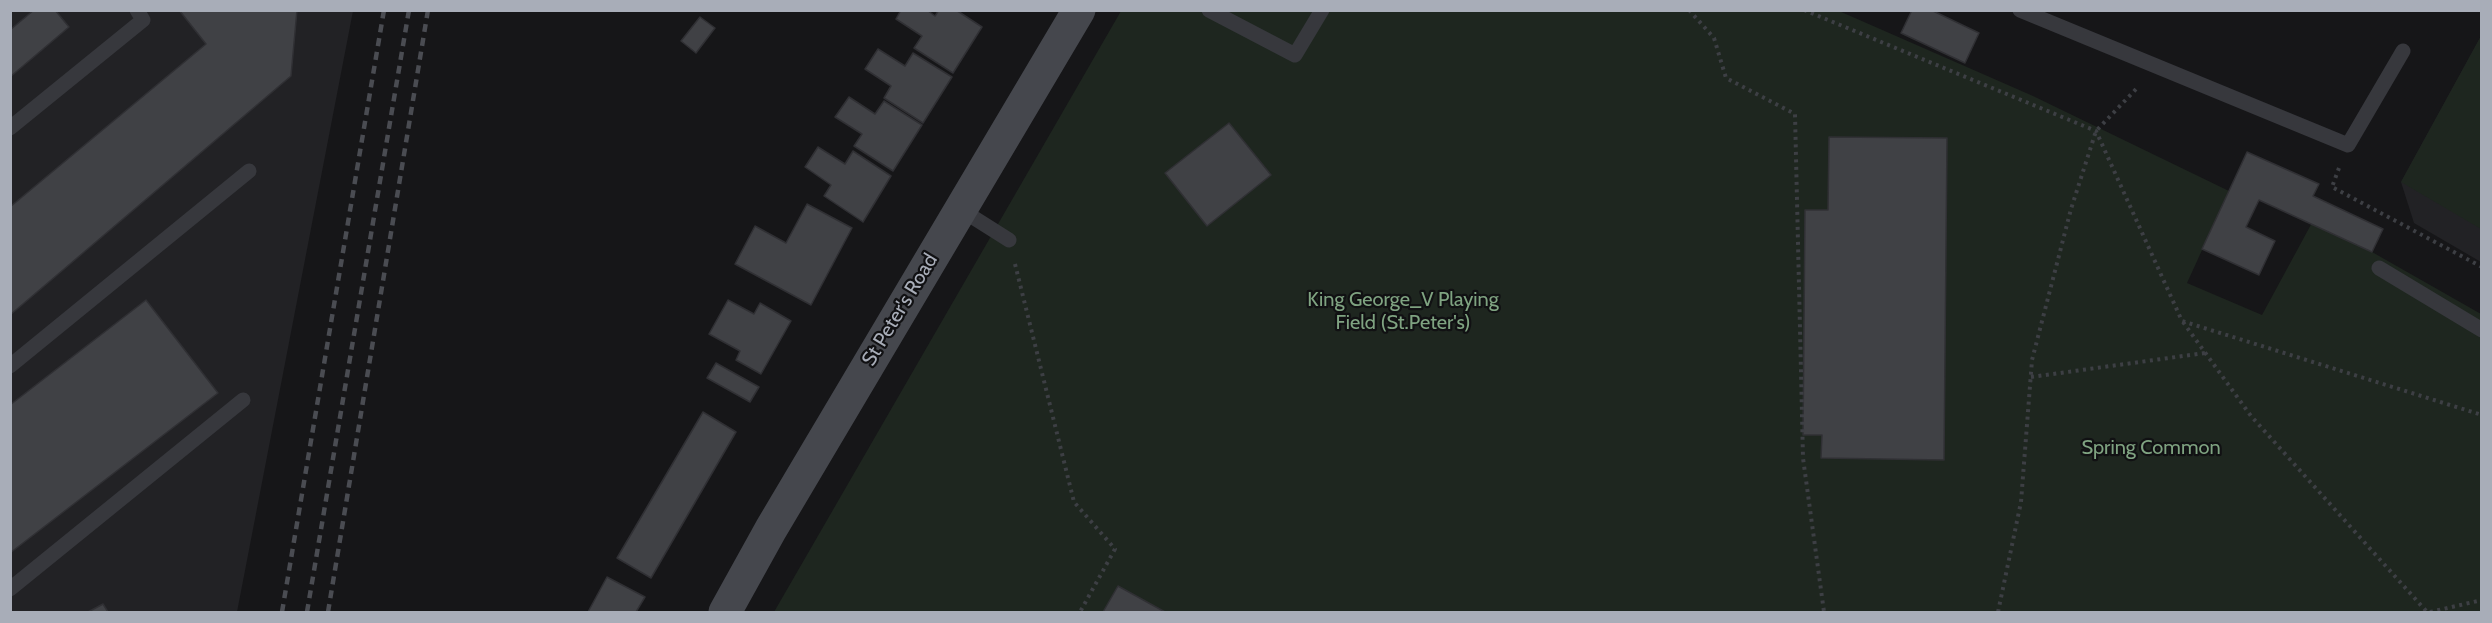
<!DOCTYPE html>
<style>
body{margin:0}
#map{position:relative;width:2492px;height:623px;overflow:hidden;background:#161618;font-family:Cabin,sans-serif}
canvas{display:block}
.frame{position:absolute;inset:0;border:12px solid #a8adb8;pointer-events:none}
</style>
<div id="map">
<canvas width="2492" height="623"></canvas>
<div class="frame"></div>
</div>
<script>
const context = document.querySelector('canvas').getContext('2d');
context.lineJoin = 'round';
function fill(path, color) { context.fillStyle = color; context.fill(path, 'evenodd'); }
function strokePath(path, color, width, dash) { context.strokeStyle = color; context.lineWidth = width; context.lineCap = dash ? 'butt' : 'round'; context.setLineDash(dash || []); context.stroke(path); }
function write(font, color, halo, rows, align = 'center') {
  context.font = font + ' Cabin,sans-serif'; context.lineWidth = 4.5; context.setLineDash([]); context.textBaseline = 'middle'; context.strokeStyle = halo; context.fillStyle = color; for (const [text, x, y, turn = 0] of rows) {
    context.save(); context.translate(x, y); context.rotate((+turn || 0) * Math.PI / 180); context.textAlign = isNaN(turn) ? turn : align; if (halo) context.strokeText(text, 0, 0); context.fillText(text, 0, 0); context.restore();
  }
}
fill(new Path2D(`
 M10 11H353L237 612H11Z
 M2481 36V262L2414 223 2401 182Z`), '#222225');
fill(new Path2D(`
 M1121 11H1839L2033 96 2229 191 2187 283 2262 315 2314 219 2481 314V612H774Z
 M2481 36V229L2401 182Z`), '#1e261f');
const building = new Path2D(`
 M34 10H55L69 27 10 77V30Z
 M179 10H297L291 76 10 315V207L206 44Z
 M901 10H927L935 16 939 10H956L982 27 953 73 914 48 922 36 896 19Z
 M1912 10H1931L1979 33 1965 63 1901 33Z
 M700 17 715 28 696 53 681 41Z
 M878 49 905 66 913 53 952 77 923 123 884 98 891 86 865 69Z
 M849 97 875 114 884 101 922 125 893 171 854 146 862 134 835 117Z
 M1229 123 1271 175 1207 226 1165 173Z
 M1829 137 1947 138 1944 460 1821 458 1822 435H1803L1805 210H1828Z
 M818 147 845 164 853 151 891 176 863 222 824 196 831 185 805 167Z
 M2247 152 2319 184 2313 196 2383 229 2372 252 2259 200 2246 227 2275 241 2259 275 2202 249Z
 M807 204 852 228 811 305 735 264 755 226 786 243Z
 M146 300 218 393 10 553V405Z
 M728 300 754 314 760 303 791 321 761 374 736 360 740 351 709 334Z
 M716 363 759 387 750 402 707 378Z
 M703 412 736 432 651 578 617 558Z
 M607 577 645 597 636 612H588Z
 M1118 586 1165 612H1103Z
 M103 604 108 612H88Z`);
fill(building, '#404145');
strokePath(building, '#303034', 1.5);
strokePath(new Path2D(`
 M1689 10 1714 38 1726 78 1795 114 1803 458 1824 612
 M1804 10 2096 131 2182 321 2482 415
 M2339 168 2332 187 2482 267
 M1015 264 1074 502 1115 549 1080 612
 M2183 322 2251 416 2427 612
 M2031 377 2205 353
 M1998 612 2021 502 2032 360 2071 209 2096 131 2138 87
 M2430 612 2482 600`), '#3d3f44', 4, [3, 4.5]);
strokePath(new Path2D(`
 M1209 10 1295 55 1322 10
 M2020 10 2348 145 2403 51
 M10 128 143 20 137 10
 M960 209 1009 240
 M2379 268 2482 330
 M10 366 249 171
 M10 589 243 400`), '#37383d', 15);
strokePath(new Path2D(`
 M725 612 771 529 1079 10`), '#45474d', 33);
strokePath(new Path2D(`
 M282 612 384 10
 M307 612 409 10
 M328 612 428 10`), '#4a4c52', 4.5, [8, 6]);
write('20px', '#7fa381', '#111113', [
 ["King George_V Playing",1403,300],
 ["Field (St.Peter's)",1403,323],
 ["Spring Common",2151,448]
]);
write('20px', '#a8adb8', '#111113', [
 ["St Peter's Road",900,310,-59]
]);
</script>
